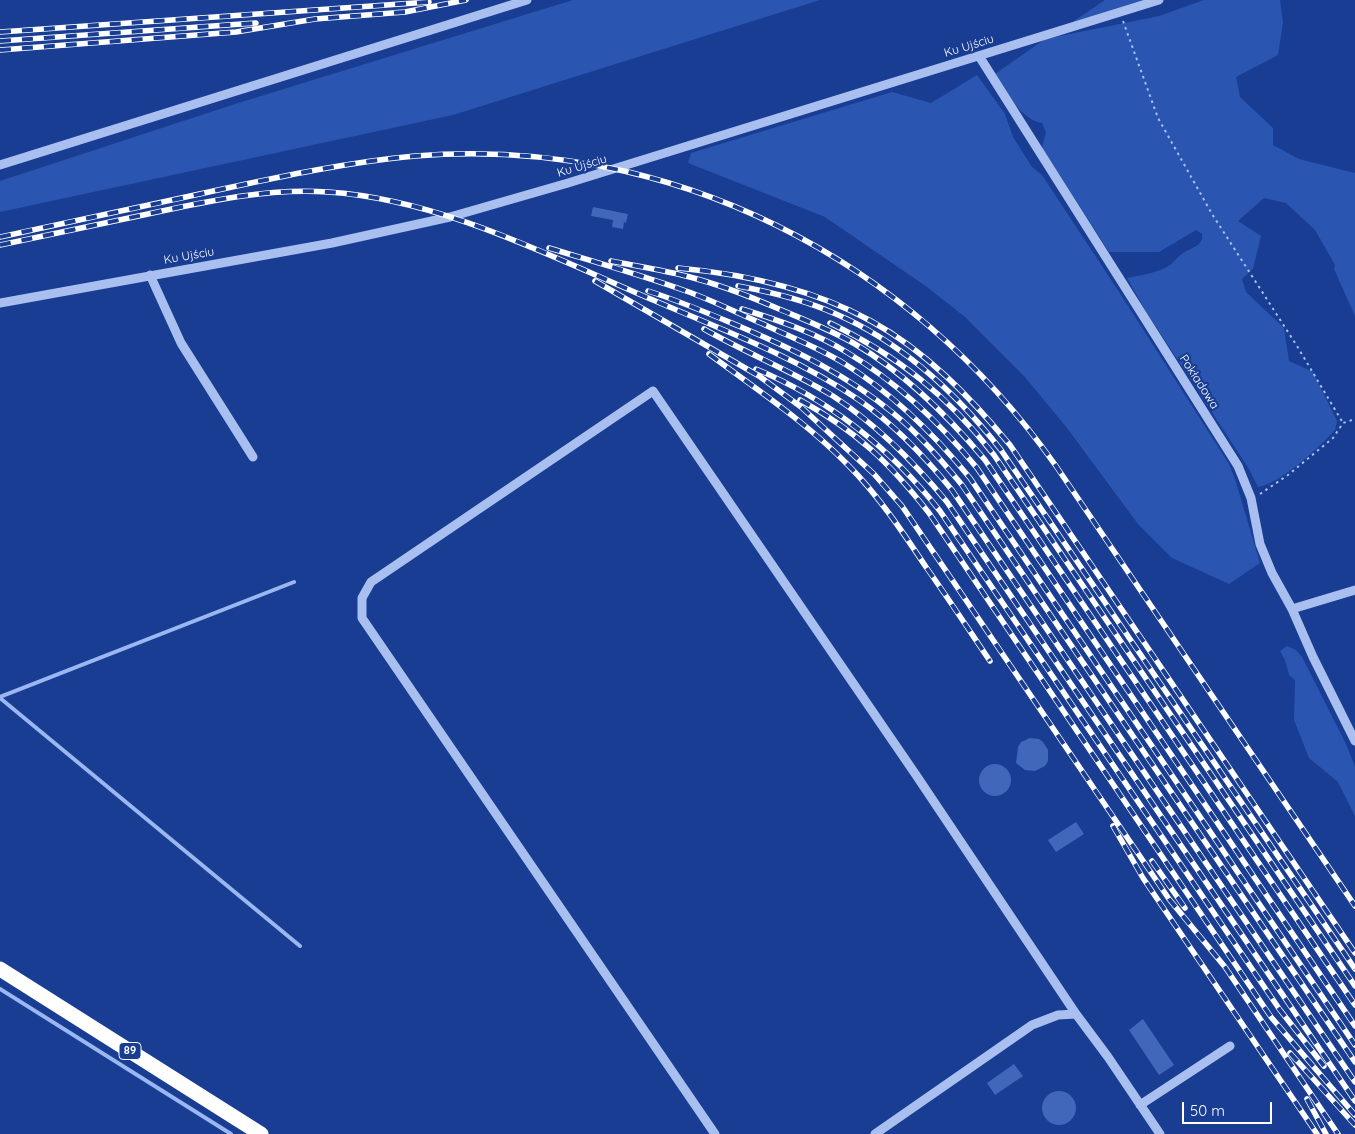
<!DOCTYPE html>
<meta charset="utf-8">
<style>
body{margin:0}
#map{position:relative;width:1355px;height:1134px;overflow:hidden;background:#183d93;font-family:Quicksand,sans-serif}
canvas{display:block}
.scale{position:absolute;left:1182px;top:1102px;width:90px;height:22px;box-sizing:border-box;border:2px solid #fff;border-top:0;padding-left:6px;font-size:15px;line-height:18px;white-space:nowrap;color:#fff;-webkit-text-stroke:4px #183d93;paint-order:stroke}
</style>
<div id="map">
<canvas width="1355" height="1134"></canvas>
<div class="scale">50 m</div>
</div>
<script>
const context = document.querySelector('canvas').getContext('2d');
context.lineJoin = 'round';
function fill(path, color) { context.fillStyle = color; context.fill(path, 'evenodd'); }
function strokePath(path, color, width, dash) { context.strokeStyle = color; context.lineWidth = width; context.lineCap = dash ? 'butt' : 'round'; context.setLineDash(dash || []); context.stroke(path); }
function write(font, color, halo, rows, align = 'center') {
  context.font = font + ' Quicksand,sans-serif'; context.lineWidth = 4.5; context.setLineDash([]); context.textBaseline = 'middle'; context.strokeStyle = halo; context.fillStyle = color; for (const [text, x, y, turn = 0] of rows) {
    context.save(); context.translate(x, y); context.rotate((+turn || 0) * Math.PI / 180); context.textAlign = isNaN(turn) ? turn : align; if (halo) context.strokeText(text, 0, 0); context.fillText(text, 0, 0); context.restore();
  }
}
fill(new Path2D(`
 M573 0H820L453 115 0 212V181L235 104Z
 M1105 0H1149L1071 23Z
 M1204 0H1280L1283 22 1278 55 1236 77 1240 97 1273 128V145L1299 159 1355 173V316L1334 269 1335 265 1315 230 1286 203 1264 198 1238 221 1261 236 1253 269 1242 279 1246 292 1284 328 1289 361 1313 372 1337 421 1335 430C1317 449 1283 482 1258 487L1249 469 1147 313 1127 278C1141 275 1158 273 1170 265 1175 261 1179 255 1185 252 1193 247 1204 245 1202 234L1196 230 1159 252H1109L1042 148 1046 132 1042 123C1019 119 1007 91 995 74L1045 39 1159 16Z
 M977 75 1005 114 1013 137 1032 167 1042 175 1123 298 1229 464 1235 479 1260 563 1229 584 1172 558 1138 524 1067 428 1024 376 965 317 927 287 825 217 688 163 691 153 892 92 931 103Z
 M1287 646 1296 650 1302 657 1344 740 1355 766V816L1338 782 1309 758 1294 720 1295 680 1289 675 1285 660 1280 651Z`), '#2a56b1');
strokePath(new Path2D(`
 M0 697 294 582
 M0 698 300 946
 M0 989 231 1134`), '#9ab7f2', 4);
fill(new Path2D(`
 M593 207 628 214 626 223 624 222 623 229 612 227 613 220 591 216Z
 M1030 738 1039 739 1043 742 1048 750V761L1045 766 1035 771 1025 770 1016 763 1018 747 1021 742Z
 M979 780a16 16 0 1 1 32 0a16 16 0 1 1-32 0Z
 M1076 822 1084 834 1056 852 1048 840Z
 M1143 1019 1174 1065 1159 1075 1129 1030Z
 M1014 1064 1023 1076 995 1095 987 1083Z
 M1042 1108a17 17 0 1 1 34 0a17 17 0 1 1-34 0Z`), '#4067ba');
strokePath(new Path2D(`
 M1123 21 1158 118 1212 214 1297 346 1343 423
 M1260 494 1288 475 1333 438 1343 423 1355 419`), '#a8bff0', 2, [2.5, 4]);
strokePath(new Path2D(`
 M979 56 1238 466 1251 498 1260 544 1272 573 1292 609 1313 657 1355 741
 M0 165 527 0
 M150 275 181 343 253 457
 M0 303 332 243 450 217 568 183 1159 0
 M1292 609 1355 590
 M1140 1105 1230 1046
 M715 1134 362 618V598L371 582 653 391 916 775 1076 1014
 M875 1134 1032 1025 1058 1015 1076 1014 1108 1057 1160 1134`), '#a8bff0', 9);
strokePath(new Path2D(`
 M0 969 261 1134`), '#fff', 15);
const rail = new Path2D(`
 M0 32 429 2
 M0 41 256 23
 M0 50 236 32 315 19 405 12 466 0
 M0 237C73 221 146 206 218 190 283 176 349 162 415 156 671 135 910 259 1056 466L1355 906
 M0 245C49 235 99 224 148 214 208 201 267 188 328 192 440 199 552 257 653 300 723 330 796 357 859 400 895 425 925 457 952 490L1355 1082
 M549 248C595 262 641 275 686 291 712 300 737 313 763 324 790 337 819 348 845 364 893 394 934 434 970 478L1355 1045
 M611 261C636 266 662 270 686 276 718 284 749 296 779 309 805 320 831 330 855 344 906 374 948 416 985 460L1355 1005
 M678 268C744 274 813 289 871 321 926 351 971 398 1010 445L1355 953
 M595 281 759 376 801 407 874 474 902 506 1169 899 1225 967 1338 1134
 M738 286C771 292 805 300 836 314 903 343 957 394 1001 450L1355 969
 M648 291C680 301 710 314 741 327 795 350 847 375 893 413 919 434 940 459 962 485L1355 1062
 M742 309C778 320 816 333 848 353 898 383 940 423 977 468L1355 1026
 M830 323C898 356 947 395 994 455L1355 986
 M704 329C746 353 792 371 833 396 877 425 914 462 947 502L1355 1101
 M709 354C756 389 806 422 848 465 878 495 902 531 926 567 948 598 969 630 990 661
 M756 369C830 400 891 449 940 511L1280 1010 1324 1066
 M800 400C856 431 889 462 929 513L1271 1017 1355 1115
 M1113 826 1143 878 1317 1134
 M1152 861 1185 908
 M1290 1053 1355 1125
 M1307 1099 1326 1134`);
strokePath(rail, '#fff', 5.5);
strokePath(rail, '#183d93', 4, [11]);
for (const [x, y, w] of [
 [130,1051,22]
]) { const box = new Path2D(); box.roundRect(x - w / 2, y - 8.5, w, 17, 4); context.fillStyle = '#183d93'; context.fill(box); strokePath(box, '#fff', 1); }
write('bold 11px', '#fff', null, [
 ["89",130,1051]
]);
write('12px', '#fff', '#183d93', [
 ["Ku Ujściu",969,46,-17],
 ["Ku Ujściu",582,166,-17],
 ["Ku Ujściu",189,256,-10],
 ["Pokładowa",1199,382,57]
]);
</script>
